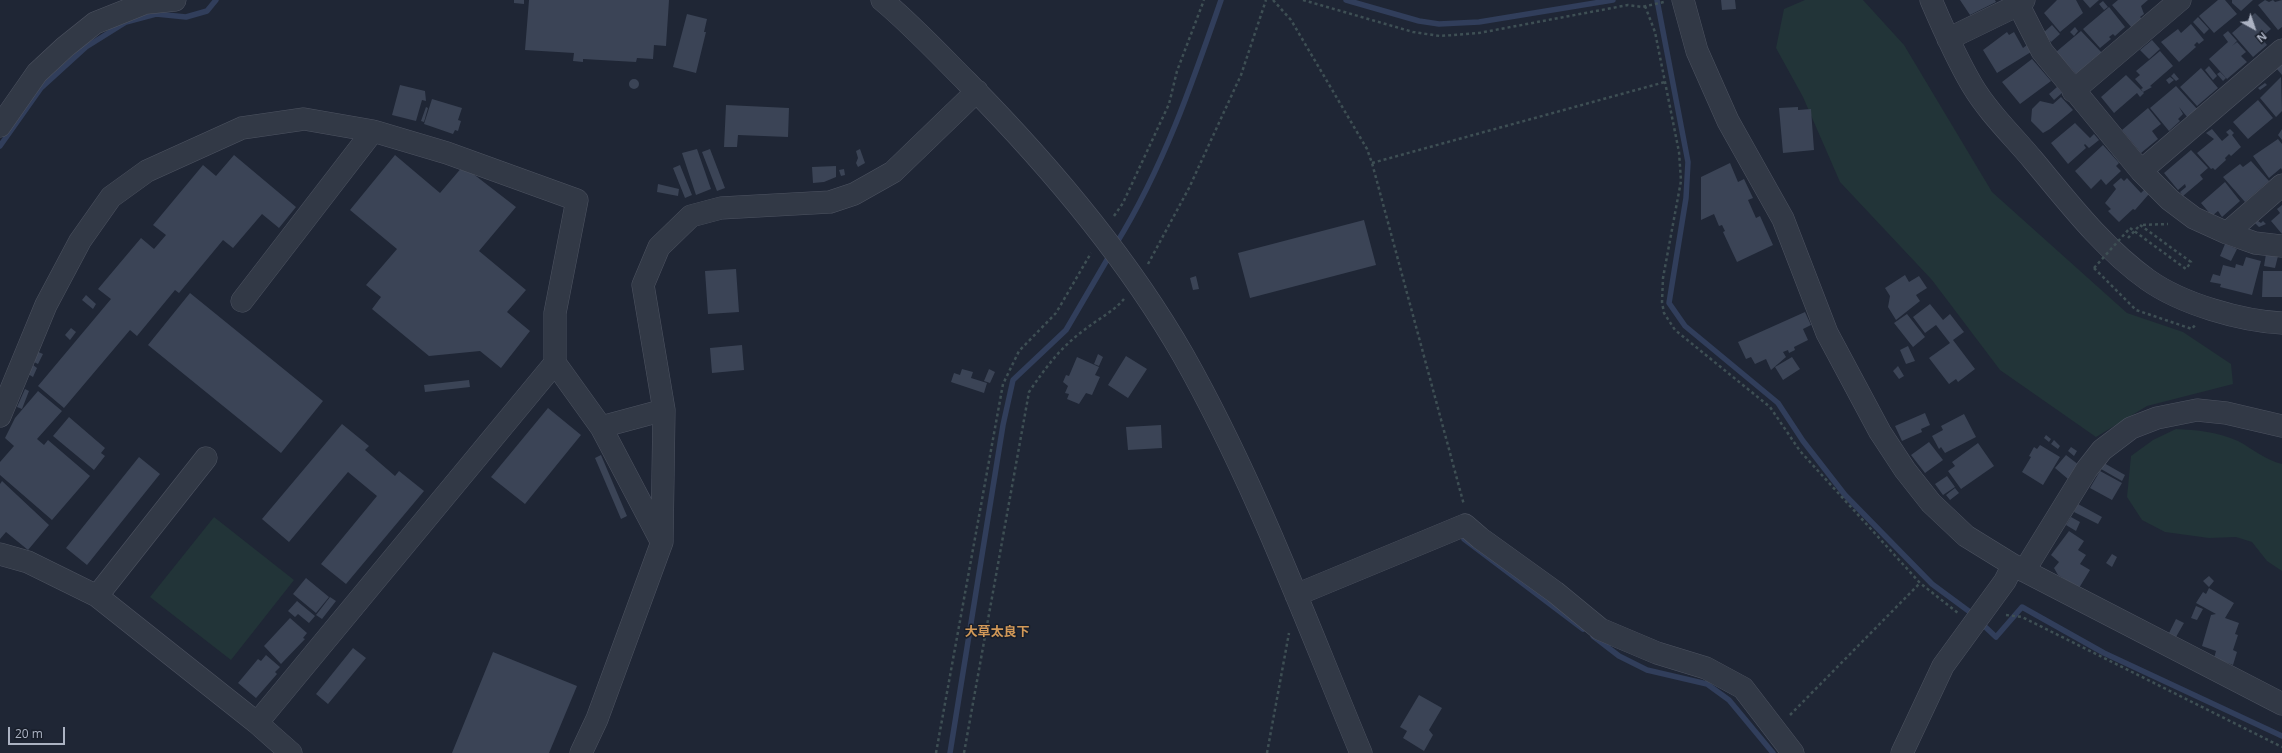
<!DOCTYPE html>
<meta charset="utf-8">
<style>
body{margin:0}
#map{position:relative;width:2282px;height:753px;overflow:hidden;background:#1f2635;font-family:"Open Sans",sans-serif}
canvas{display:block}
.north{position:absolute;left:2234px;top:8px;width:40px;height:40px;-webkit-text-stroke:3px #181e2a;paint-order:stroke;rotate:140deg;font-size:11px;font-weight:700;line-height:16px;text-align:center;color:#acb3c3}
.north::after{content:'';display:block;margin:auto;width:14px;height:18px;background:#acb3c3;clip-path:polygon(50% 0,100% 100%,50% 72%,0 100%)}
.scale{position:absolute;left:8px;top:727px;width:57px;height:18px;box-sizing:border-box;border:2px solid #acb3c3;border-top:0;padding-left:5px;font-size:12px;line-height:14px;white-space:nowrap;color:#acb3c3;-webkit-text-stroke:3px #181e2a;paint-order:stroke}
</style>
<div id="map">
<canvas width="2282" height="753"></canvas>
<div class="north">N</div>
<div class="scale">20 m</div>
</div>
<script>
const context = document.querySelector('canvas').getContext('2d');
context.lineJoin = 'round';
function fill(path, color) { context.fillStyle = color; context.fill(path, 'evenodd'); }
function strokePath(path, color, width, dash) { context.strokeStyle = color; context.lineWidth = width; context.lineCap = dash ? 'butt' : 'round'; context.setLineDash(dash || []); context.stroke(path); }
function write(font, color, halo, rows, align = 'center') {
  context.font = font + ' "Open Sans","Noto Sans JP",sans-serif'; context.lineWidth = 3; context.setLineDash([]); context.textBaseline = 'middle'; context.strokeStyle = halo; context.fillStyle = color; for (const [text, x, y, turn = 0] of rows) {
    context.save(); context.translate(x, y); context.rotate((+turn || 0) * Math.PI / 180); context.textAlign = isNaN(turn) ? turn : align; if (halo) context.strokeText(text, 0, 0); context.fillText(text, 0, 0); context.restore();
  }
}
fill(new Path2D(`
 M1805 0H1863L1904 45 1992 192 2127 313 2183 332 2231 364 2233 384 2147 406 2096 437 2000 370 1932 280 1840 182 1803 97 1776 48 1784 9Z
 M2176 429C2197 430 2218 432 2238 441 2253 449 2265 460 2282 464V571L2267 561 2252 542 2236 537 2209 538 2165 532 2142 520 2127 497 2131 456 2153 440Z
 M214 517 294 580 231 660 150 597Z`), '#223438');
strokePath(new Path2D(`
 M1346 0 1419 21 1439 24 1479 22 1613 0
 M1657 0 1688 162 1686 198 1669 303 1685 326 1778 403 1803 441 1845 495 1932 584 1974 615
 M0 146 41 88 86 47 126 22 156 14 186 17 207 11 216 0
 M1116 244C1163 168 1192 84 1221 0
 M1464 539 1583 629
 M1980 622 1996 637 2022 607 2104 653 2282 736
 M1593 636 1619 656 1647 670 1707 684 1729 700 1773 753
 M950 753 1003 425 1013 380 1066 330 1111 253`), '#313e5b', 5.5);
fill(new Path2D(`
 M514 0H524V4L514 3Z
 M529 0H669L666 46 654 45 653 59 637 58 636 62 583 59V62L573 61 574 53 525 50Z
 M1721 0H1735L1736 9 1722 10Z
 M1960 0H1995L1996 2 1970 15Z
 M2057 0H2076L2083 13 2060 32 2044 13Z
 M2083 0H2099L2090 8Z
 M2118 0H2148L2141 6 2144 14 2140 17 2142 19 2132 28 2112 5Z
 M2218 0H2225L2237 14 2214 33 2199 16Z
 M2232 0H2253L2241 11 2232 3Z
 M2265 0 2269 2 2273 0 2275 2 2282 0V27L2278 30 2258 5Z
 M2103 1 2108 7 2104 10 2099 4Z
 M2109 7 2125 27 2115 36 2113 34 2109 37 2111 39 2100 48 2083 29Z
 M2255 13 2271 29 2265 34 2268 38 2264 41 2267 45 2253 57 2232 33Z
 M687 14 707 19 704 32H706L696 73 673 67Z
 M2198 17 2209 29 2204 34 2193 22Z
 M2191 24 2204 40 2199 44 2197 42 2194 45 2196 47 2179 62 2161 42 2178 29 2181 33Z
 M2052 25 2060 34 2051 42 2043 33Z
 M2075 27 2078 31 2074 36 2070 32Z
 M2081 31 2103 54 2093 62 2092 60 2077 75 2056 52Z
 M2228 31 2237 41 2232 46 2237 42 2246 52 2241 56 2247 62 2227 79 2209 59 2228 42 2223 35Z
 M2007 32 2009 35 2014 32 2023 48 2027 45 2031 52 1997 73 1983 50Z
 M2152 40 2160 49 2149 59 2140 50Z
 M2160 51 2173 66 2150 86 2152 87 2143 92 2141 89 2143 88 2135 79 2140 75 2136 71Z
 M2032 59 2051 81 2020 104 2002 82Z
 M2282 64V75L2276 68Z
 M2209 66 2217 76 2213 80 2205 70Z
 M2201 68 2218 88 2197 106 2180 87Z
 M2220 72 2226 78 2223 81 2217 74Z
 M2174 73 2179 79 2176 81 2171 76Z
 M2126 75 2144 93 2140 97 2137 93 2114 113 2101 97Z
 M2170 77 2174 80 2169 84 2166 80Z
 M2281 77 2282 111 2276 117 2260 98Z
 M629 84a5 5 0 1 1 10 0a5 5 0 1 1-10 0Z
 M2265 83 2267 85 2260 90 2258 88Z
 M400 85 425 91 426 101 422 100 416 121 392 115Z
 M2176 86 2198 110 2188 118 2179 107 2183 114 2178 119 2180 121 2169 131 2150 108Z
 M2057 87 2062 93 2054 100 2049 94Z
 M2061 97 2073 110 2050 129 2043 133 2031 121 2032 109 2040 101 2053 104Z
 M432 99 462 108 458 120 461 121 458 131 455 130 453 134 424 124Z
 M2258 100 2273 118 2248 139 2233 122Z
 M726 105 789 108 788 137 738 135 737 147H724Z
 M426 107 428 108 424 122 421 121Z
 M1798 107V110L1811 109 1814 150 1783 153 1779 108Z
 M2148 108 2161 124 2152 131 2158 139 2141 153 2122 130Z
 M2075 123 2090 138 2094 134 2099 140 2089 148 2085 144 2084 145 2086 148 2068 164 2051 143Z
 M2212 129 2222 141 2229 135 2226 132 2230 129 2234 133 2232 135 2241 147 2231 156 2229 154 2225 158 2226 160 2215 170 2213 168 2211 169 2197 153 2214 139 2206 133Z
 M2282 129V140L2278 135Z
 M2278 139 2282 144V170L2281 168 2269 178 2253 156Z
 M2103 145 2119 163 2116 166 2121 171 2106 185 2101 179 2091 189 2075 171Z
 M697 149 711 189 696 195 682 153Z
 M710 149 725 188 717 191 702 152Z
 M860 149 865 163 858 167 856 163 858 158 856 151Z
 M2191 150 2208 168 2200 175 2203 179 2183 196 2180 192 2186 187 2185 184 2178 190 2164 173Z
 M234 155 296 207 279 228 262 214 233 248 223 240 179 293 175 290 137 336 130 330 64 408 38 386 111 299 98 289 141 238 154 249 166 235 153 225 203 165 216 176Z
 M395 155 440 193 463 166 516 207 479 251 526 290 507 312 530 331 501 368 480 351 429 356 372 309 381 297 366 285 397 249 350 210Z
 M2251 161 2269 181 2245 202 2223 177 2240 164 2243 167Z
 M1730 163 1738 182 1744 179 1753 198 1748 200 1756 218 1760 216 1773 245 1737 262 1723 232 1725 231 1722 225 1719 226 1714 214 1701 220V177Z
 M680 165 692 195 685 198 673 168Z
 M836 166V177L824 182 813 183 812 167Z
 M844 169 845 175 841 176 839 170Z
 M2121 178 2124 181 2127 178 2141 193 2145 189 2149 194 2135 210 2133 209 2119 222 2108 211 2111 209 2105 203 2116 189 2113 185Z
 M2225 182 2240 201 2222 217 2218 211 2212 216 2201 203Z
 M658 184 679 189 678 196 657 192Z
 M2282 205V234L2271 221 2280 213 2277 209Z
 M1364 220 1376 265 1250 298 1238 253Z
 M2258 221 2261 223 2263 221 2266 224 2259 227 2255 223Z
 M2225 244 2237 249 2231 261 2220 256Z
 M2266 254 2278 256 2275 268 2264 266Z
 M2246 257 2261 261 2252 295 2220 287 2221 284 2210 282 2213 274 2220 276 2223 265 2235 268 2236 264 2243 266Z
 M736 269 739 312 708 314 705 271Z
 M2263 271H2282V297H2262Z
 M1905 275 1909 282 1919 276 1927 288 1916 295 1920 301 1896 320 1888 307 1890 296 1885 288Z
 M1196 276 1199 289 1193 290 1190 278Z
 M190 293 323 401 281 453 148 345Z
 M86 295 96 304 93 309 82 300Z
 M1930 304 1943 320 1950 314 1964 332 1953 340 1975 369 1958 382 1956 379 1949 384 1929 358 1950 343 1936 325 1925 333 1913 317Z
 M1805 312 1811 325 1803 329 1808 340 1794 347 1795 350 1789 353 1788 350 1783 352 1786 357 1771 370 1766 359 1755 364 1751 357 1746 359 1738 342Z
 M1907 314 1925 337 1913 347 1894 323Z
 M71 328 76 332 70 340 65 335Z
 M742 345 744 370 712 373 710 348Z
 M1908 346 1915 361 1906 364 1900 350Z
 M36 351 43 354 38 364 32 361Z
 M1098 354 1103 357 1099 366 1094 364Z
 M1126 356 1147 369 1128 398 1108 385Z
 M1077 357 1099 367 1095 375 1100 377 1092 395 1086 393 1079 404 1067 399 1069 394 1065 393 1068 386 1063 382 1066 375 1069 376Z
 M1792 357 1800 369 1783 380 1775 367Z
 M33 365 37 368 33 377 28 374Z
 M1898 366 1904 376 1899 379 1893 371Z
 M962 369 973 372 971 378 987 383 984 393 951 382 954 373 960 375Z
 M989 369 995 372 990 383 984 381Z
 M469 380 470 387 425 392 424 385Z
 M25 389 29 391 22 409 17 407Z
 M38 391 62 411 37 439 44 445 48 440 90 476 52 520 0 475V462L14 446 5 438 15 418Z
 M548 408 581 435 525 504 491 477Z
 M1925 413 1930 425 1921 429 1922 432 1902 441 1895 426Z
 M1964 414 1976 437 1945 453 1941 447 1939 449 1932 436 1943 430 1941 426Z
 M69 417 105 448 101 453 105 456 94 470 53 436Z
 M342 424 369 446 365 450 395 476 399 471 424 491 346 584 321 564 377 496 348 472 289 542 262 519Z
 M1161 425 1162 448 1128 450 1126 427Z
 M2046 435 2051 439 2049 442 2044 438Z
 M2054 440 2060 446 2058 449 2051 444Z
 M1929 442 1943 460 1925 473 1911 455Z
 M1978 443 1994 466 1961 489 1948 471 1955 466 1952 462Z
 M2040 445 2060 457 2043 485 2022 472 2031 457 2029 456 2034 447 2037 449Z
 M2071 447 2077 451 2074 456 2068 451Z
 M601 455 627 516 621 519 595 458Z
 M2066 455 2079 465 2068 479 2055 468Z
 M139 457 160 474 87 565 66 548Z
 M2104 463 2125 475 2122 481 2101 469Z
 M2100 471 2122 483 2112 500 2090 488Z
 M1947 476 1955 487 1943 495 1935 484Z
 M2 481 49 525 28 550 6 532 0 539V484Z
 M1955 488 1959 493 1950 500 1946 495Z
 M2078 504 2102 517 2098 524 2074 512Z
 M2071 517 2080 522 2076 531 2066 525Z
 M2069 531 2084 541 2078 550 2086 555 2080 564 2090 570 2079 588 2058 575 2054 568 2059 562 2051 555Z
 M2112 554 2117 557 2112 567 2106 563Z
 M2209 576 2214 581 2209 587 2203 581Z
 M306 578 329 597 316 613 293 594Z
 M2209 588 2234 603 2225 618 2239 623 2235 634 2238 635 2233 650 2237 652 2233 665 2214 658 2216 651 2202 646 2211 615 2216 614 2196 603 2203 592 2206 594Z
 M330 597 336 601 322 619 316 615Z
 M297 601 315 616 309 623 298 614 295 617 288 611Z
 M2196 606 2203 609 2197 620 2191 618Z
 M290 618 307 633 303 638 305 639 281 664 264 646Z
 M2176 619 2184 623 2176 637 2169 633Z
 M353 648 366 658 328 704 316 694Z
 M493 652 577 686 549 753H452Z
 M266 655 280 667 275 672 277 674 256 698 238 683 258 659 261 661Z
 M1419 695 1442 708 1429 730 1433 735 1424 751 1403 738 1407 731 1400 727Z`), '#3b4456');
const minor = new Path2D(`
 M882 0C912 25 939 54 967 82 1048 164 1125 254 1183 355 1255 482 1305 619 1361 753
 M1683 0 1697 51 1728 121 1783 219 1827 333 1880 432 1905 470 1931 503 1966 536 2013 565 2282 704
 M1931 0C1943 28 1956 58 1972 85 1988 112 2012 135 2033 160 2068 202 2103 248 2148 280 2182 304 2241 321 2282 323
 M2016 0 2042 51 2141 171 2170 200 2194 218 2227 233 2255 243 2282 246
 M1948 39 2018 5 2024 0
 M2073 91 2180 0
 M0 126 37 73 65 47 95 23 145 3 175 0
 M2141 171 2282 50
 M2227 233 2282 185
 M242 301 373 131
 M0 416 46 305 80 241 111 197 147 171 242 128 304 119 373 131 447 153 577 200 555 313V363L601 427 664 410
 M601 427 661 541
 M0 554 28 562 97 596 257 723 291 753
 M2024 571 2087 469 2102 450 2131 428 2157 418 2197 410 2226 413 2282 426
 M1296 595 1465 525 1480 538 1555 592 1600 629 1657 653 1706 668 1743 688 1793 753
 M97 596 206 458
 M257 723 555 363
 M581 753 597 719 662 542 664 410 643 285 659 247 691 216 721 208 830 202 854 194 893 172 977 91
 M1902 753 1943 666 2005 581 2013 565`);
strokePath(minor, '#4d5361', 23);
strokePath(new Path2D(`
 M1273 0 1291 20 1367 149 1372 163 1464 505
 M1303 0 1413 32 1440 36 1479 33 1628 5 1642 7 1664 2
 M1645 6 1655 32 1679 152 1681 181 1663 278 1662 302 1664 313 1675 330 1770 407 1800 451 1920 583 1958 613
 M1372 163 1665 82
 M1114 216 1123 203 1169 104 1177 71 1204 0
 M2130 228 2186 269 2191 262 2140 225 2168 224
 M2128 238 2140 225
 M1148 264 1189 188 1241 75 1266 0
 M2094 268 2136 310 2192 329 2195 325
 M2006 615 2022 617 2282 747
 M1790 715 1920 583
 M936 753 1003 384 1019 351 1056 313 1091 253
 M964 753 1029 392C1046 367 1060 348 1084 330 1098 319 1113 312 1124 299
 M1267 753 1289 633`), '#3e4f54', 2.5, [3, 3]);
strokePath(minor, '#323946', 22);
strokePath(new Path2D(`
 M2094 268 2130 228`), '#3e4f54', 2.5, [3, 3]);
write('bold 13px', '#d29958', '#181e2a', [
 ["大草太良下",997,632]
]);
</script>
